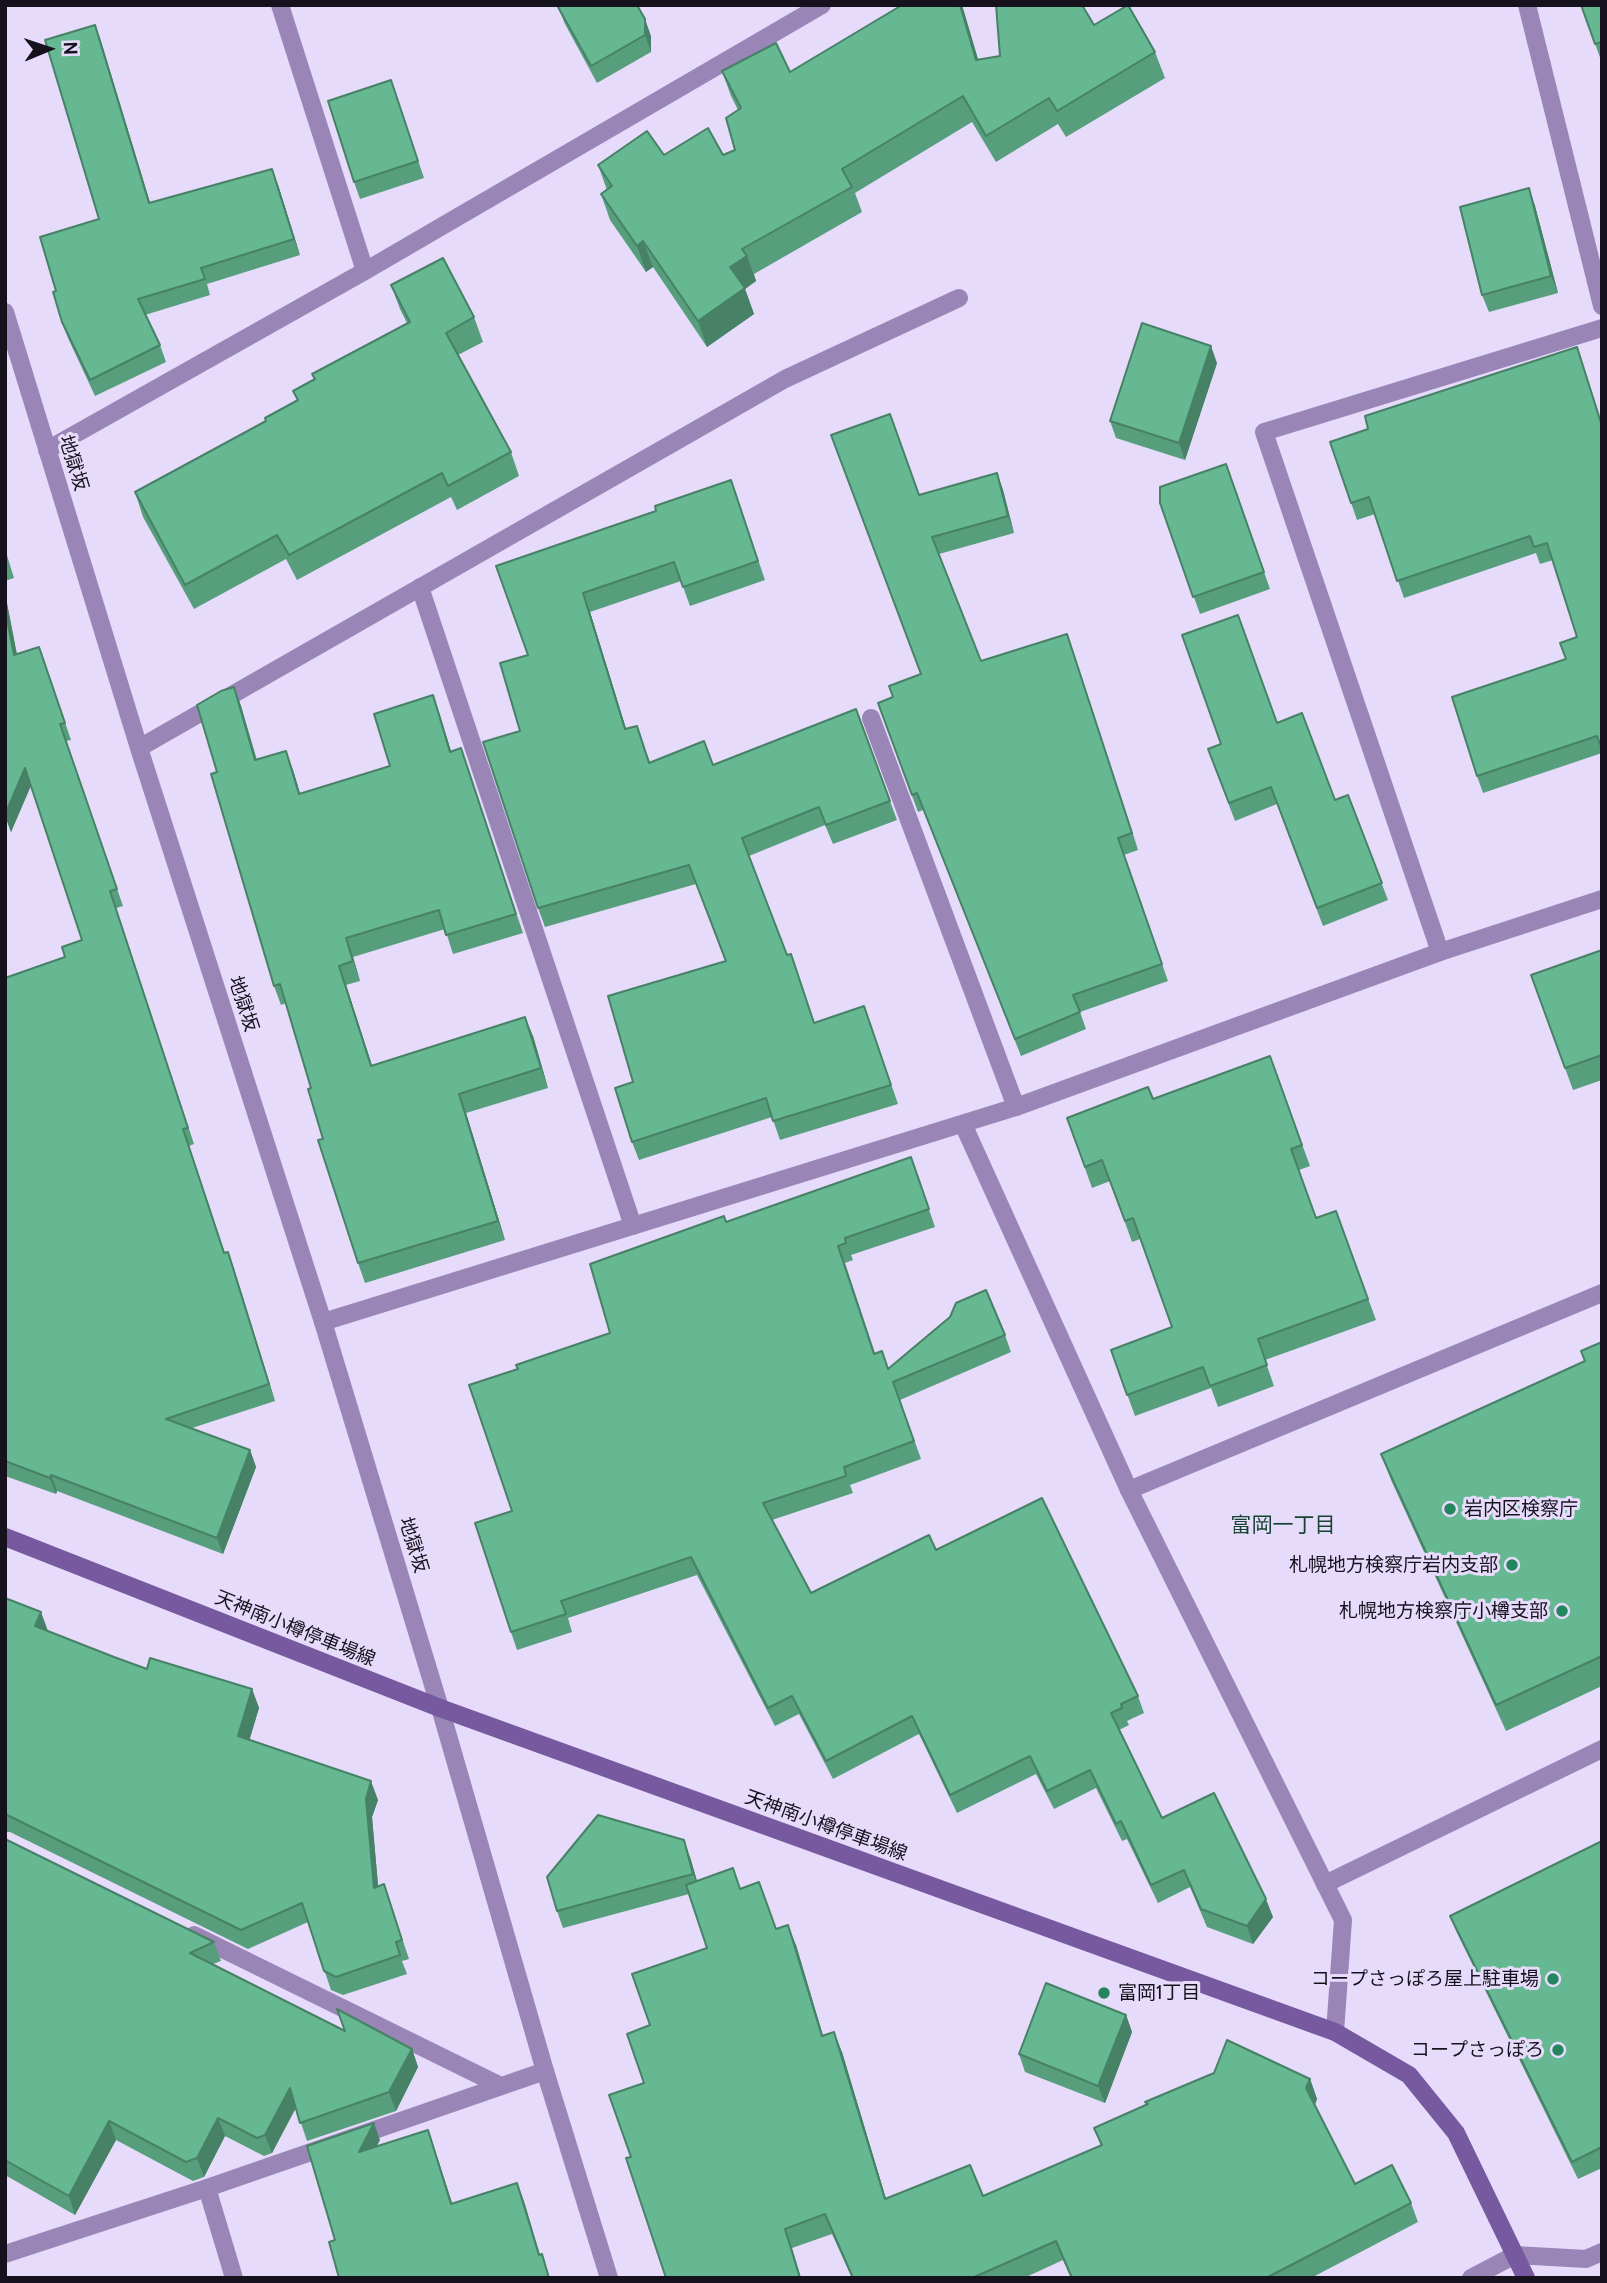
<!DOCTYPE html>
<meta charset="utf-8">
<style>
body{margin:0}
#map{position:relative;width:1607px;height:2283px;overflow:hidden;background:#e7dbfb;font-family:Cabin,sans-serif}
canvas{display:block}
.frame{position:absolute;inset:0;border:7px solid #16121d;pointer-events:none}
.north{position:absolute;left:14px;top:14px;width:70px;height:70px;-webkit-text-stroke:5px #e7dbfb;paint-order:stroke;rotate:88deg;font-size:19px;font-weight:700;line-height:28px;text-align:center;color:#16121d}
.north::after{content:'';display:block;margin:auto;width:24px;height:32px;background:#16121d;clip-path:polygon(50% 0,100% 100%,50% 72%,0 100%)}
</style>
<div id="map">
<canvas width="1607" height="2283"></canvas>
<div class="frame"></div>
<div class="north">N</div>
</div>
<script>
const context = document.querySelector('canvas').getContext('2d');
context.lineJoin = 'round';
function strokePath(path, color, width, dash) { context.strokeStyle = color; context.lineWidth = width; context.lineCap = dash ? 'butt' : 'round'; context.setLineDash(dash || []); context.stroke(path); }
function fill(path, color) { context.fillStyle = color; context.fill(path, 'evenodd'); }
function write(font, color, halo, rows, align = 'center') {
  context.font = font + ' Cabin,"Noto Sans JP",sans-serif'; context.lineWidth = 6; context.setLineDash([]); context.textBaseline = 'middle'; context.strokeStyle = halo; context.fillStyle = color; for (const [text, x, y, turn = 0] of rows) {
    context.save(); context.translate(x, y); context.rotate((+turn || 0) * Math.PI / 180); context.textAlign = isNaN(turn) ? turn : align; if (halo) context.strokeText(text, 0, 0); context.fillText(text, 0, 0); context.restore();
  }
}
strokePath(new Path2D(`
 M1325 1884 1602 1749
 M207 2188 234 2278`), '#9986b6', 18);
strokePath(new Path2D(`
 M280 5 365 271
 M1527 5 1602 306
 M5 312 139 748 323 1322 440 1708
 M47 450 365 271 822 5
 M420 587 633 1226
 M871 718 1016 1107
 M139 748 785 379 959 298
 M1440 952 1264 432 1602 328
 M1129 1490 1602 1293
 M194 1935 501 2086
 M5 2254 207 2188 545 2071
 M1515 2255 1586 2259 1602 2252`), '#9986b6', 18);
strokePath(new Path2D(`
 M963 1124 1129 1490 1343 1920 1335 2032
 M323 1322 1016 1107 1440 952 1602 899
 M440 1708 545 2071 609 2278
 M1471 2278 1515 2255`), '#9986b6', 18);
strokePath(new Path2D(`
 M5 1537 440 1708 1335 2032 1409 2075 1456 2133 1526 2278`), '#76599e', 18);
fill(new Path2D(`
 M962 5 978 60 1000 56 1094 25 1155 52 1165 78 1066 137 1058 124 996 162 972 122 855 193 862 212 754 274 756 281 745 289 754 314 707 347 653 267 646 272 610 220 601 194 607 190 598 165 664 155H723L735 150 738 110 731 96 722 71 790 72Z
 M1581 5H1602V63Z
 M558 7 651 36V52L597 83 565 24Z
 M95 25 150 203 278 185 300 255 207 284 210 295 145 315 160 345 166 362 95 396 68 338 62 322 56 291 99 219Z
 M391 80 424 178 360 199 354 182Z
 M1529 188 1535 206 1558 293 1489 312 1482 295Z
 M391 285 474 317 483 342 458 355 511 452 519 476 457 510 451 497 297 580 286 559 194 609 143 517 135 492 266 421 297 400 293 391 314 380 312 374 407 323 400 309Z
 M1577 347 1602 423V753L1483 793 1477 776 1566 659 1577 637 1553 560 1540 564 1536 553 1404 598 1375 514 1357 520 1330 442 1368 429Z
 M1217 363 1185 460 1116 438 1110 421Z
 M1226 464 1270 589 1200 614 1160 503Z
 M997 473 1003 490 1014 533 939 554 981 661 1073 651 1138 850 1124 855 1168 981 1080 1012 1086 1029 1021 1056 923 810 918 812 878 703 893 697 921 674 919 495Z
 M731 480 765 580 690 606 681 581 590 612 626 729 637 726 650 762 713 765 856 709 897 820 833 844 825 825 749 856 787 955 791 954 814 1023 864 1006 898 1104 780 1140 772 1117 639 1160 632 1142 633 1082 725 961 696 884 545 927 538 908 520 731 528 655 656 511Z
 M5 549 14 578 5 581Z
 M5 593 17 654 45 663 71 740 66 741 123 906 116 908 194 1144 189 1146 225 1253 228 1252 234 1269 275 1401 192 1428 250 1450 256 1467 223 1554 57 1491 56 1494 5 1476V978L65 957 82 940 31 786 11 832 5 816Z
 M234 687 241 706 257 760 293 770 300 794 390 766 433 695 451 751 461 748 523 933 453 954 445 929 353 957 360 981 346 985 372 1065 533 1036 548 1088 466 1113 505 1240 365 1283 358 1263 323 1139 311 1088 286 1003 281 1005 274 986 217 772Z
 M1277 723 1335 800 1348 795 1388 900 1323 926 1277 804 1235 821 1214 766Z
 M1602 950V1080L1573 1090 1531 975Z
 M1270 1056 1310 1166 1299 1170 1316 1218 1336 1211 1376 1320 1265 1360 1274 1386 1218 1407 1211 1388 1135 1416 1111 1350 1172 1327 1140 1239 1132 1242 1110 1181 1092 1188 1067 1118 1153 1099Z
 M911 1157 935 1227 851 1255 853 1260 845 1263 875 1353 888 1369 1005 1335 1011 1352 900 1400 921 1459 850 1485 853 1493 772 1520 811 1593 936 1550 1138 1696 1144 1713 1127 1721 1129 1725 1119 1730 1162 1818 1273 1917 1253 1944 1207 1927 1190 1887 1158 1903 1127 1839 1122 1841 1096 1788 1054 1809 1036 1774 957 1813 919 1734 833 1779 799 1714 775 1726 697 1575 568 1618 572 1632 517 1650 511 1632 512 1511 518 1369 610 1333 726 1222Z
 M1602 1342V1686L1506 1731 1391 1480 1381 1454 1584 1361 1581 1351Z
 M5 1598 47 1631 114 1657 147 1669 252 1689 259 1708 249 1740 378 1800 372 1817 378 1886 384 1884 409 1959 402 1961 407 1974 343 1995 331 1990 308 1922 248 1949 10 1832H5Z
 M5 1840 214 1942 221 1961 213 1964 345 2031 412 2049 418 2067 396 2111 307 2141 296 2108 272 2153 264 2156 225 2136 204 2177 193 2181 116 2140 75 2215 5 2175Z
 M1602 1841V2168L1578 2179 1457 1933 1450 1916Z
 M690 1857 697 1881 740 1889 776 1929 796 1945 823 2036 842 2052 886 2199 983 2196 1101 2146 1094 2128 1146 2105 1145 2102 1310 2079 1317 2099 1315 2105 1355 2184 1411 2203 1418 2222 1311 2278H1071L1063 2260 1024 2278H852L832 2234 792 2248 631 2157 644 2083 650 2025 707 1948 689 1894 563 1928 557 1911Z
 M1126 2015 1132 2032 1105 2103 1025 2072 1019 2054Z`), '#579e7d');
fill(new Path2D(`
 M960 5H962L986 86 976 60Z
 M645 19 651 36V52L645 35Z
 M95 25 101 41 155 219 149 203Z
 M272 169 278 185 300 255 294 239Z
 M1529 188 1535 206 1558 293 1551 276Z
 M643 241 653 267 646 272 637 246Z
 M747 256 756 281 745 289 754 314 707 347 698 321 730 267Z
 M1211 346 1217 363 1185 460 1179 443Z
 M997 473 1003 490 1014 533 1008 516Z
 M5 593 20 672 14 655 5 609Z
 M583 593 590 612 632 748 625 729Z
 M1067 634 1073 651 1138 850 1132 833Z
 M234 687 241 706 262 780 255 760Z
 M433 695 440 715 457 771 450 752Z
 M286 751 293 770 306 813 299 794Z
 M25 768 31 785 11 832 5 815Z
 M346 938 353 957 360 981 353 961Z
 M339 966 346 985 378 1085 371 1066Z
 M525 1017 533 1036 548 1088 541 1068Z
 M459 1094 466 1113 505 1240 498 1221Z
 M228 1252 234 1269 275 1401 269 1384Z
 M250 1450 256 1467 223 1554 217 1538Z
 M51 1475 57 1491 56 1494 50 1478Z
 M41 1612 48 1631 35 1626Z
 M252 1689 259 1708 245 1755 238 1736Z
 M371 1781 378 1800 372 1817 380 1907 374 1888 366 1799Z
 M684 1840 690 1857 700 1891 693 1874Z
 M1266 1899 1273 1917 1253 1944 1247 1926Z
 M788 1925 796 1945 829 2056 822 2036Z
 M1126 2015 1132 2032 1105 2103 1098 2086Z
 M834 2032 842 2052 892 2219 885 2199Z
 M412 2049 418 2067 396 2111 389 2092Z
 M1310 2079 1317 2099 1313 2108 1306 2088Z
 M290 2088 296 2107 272 2153 265 2135Z
 M218 2118 225 2136 204 2177 197 2158Z
 M109 2121 116 2140 75 2215 69 2196Z
 M374 2123 380 2140 365 2169 359 2152Z
 M428 2130 434 2147 458 2221 451 2204Z
 M517 2183 524 2201 545 2272 539 2255Z
 M785 2229 792 2248 801 2278H800Z`), '#478166');
const building = new Path2D(`
 M562 5H637L645 19V35L591 66 558 7Z
 M902 5H960L976 60 1000 56 996 5H1082L1094 25 1128 5 1155 52 1057 111 1049 98 986 136 963 96 842 169 852 187 742 249 747 256 730 267 745 288 698 321 643 241 637 246 601 194 612 186 598 165 647 131 664 155 708 128 723 155 735 150 726 118 741 108 722 71 776 43 790 72Z
 M1581 5H1602V42L1595 44Z
 M95 25 149 203 272 169 294 239 201 268 205 279 138 299 160 345 90 380 62 322 53 292 56 291 40 237 99 219 45 40Z
 M391 80 418 161 354 182 328 101Z
 M1529 188 1551 276 1482 295 1460 207Z
 M443 258 474 317 446 333 511 452 448 486 442 473 289 555 277 535 185 585 135 492 266 421 265 418 298 400 293 391 315 379 312 374 410 322 391 285Z
 M1142 323 1211 346 1179 443 1110 421Z
 M1577 347 1602 426V749L1597 736 1477 776 1452 697 1566 659 1560 643 1577 637 1547 543 1534 547 1530 536 1397 581 1369 497 1351 503 1330 442 1368 429 1365 416Z
 M890 414 919 495 997 473 1008 516 932 537 981 661 1067 634 1132 833 1118 838 1162 964 1073 995 1080 1012 1015 1039 917 793 912 795 878 703 893 697 889 686 921 674 831 435Z
 M1226 464 1264 572 1193 597 1160 503V487Z
 M731 480 758 561 683 587 674 562 583 593 625 729 637 726 649 763 704 741 713 765 856 709 890 801 826 825 819 807 742 838 787 955 791 954 814 1023 864 1006 891 1085 773 1121 766 1098 632 1142 615 1088 633 1082 608 996 726 961 689 865 538 908 483 742 520 731 500 663 528 655 496 566 656 511 655 506Z
 M5 609 14 655 39 647 65 723 60 724 117 889 110 891 188 1128 183 1129 224 1253 228 1252 269 1384 166 1419 250 1450 217 1538 51 1475 50 1478 5 1461V978L65 957 62 947 82 940 25 768 5 815Z
 M1238 615 1277 723 1302 713 1335 800 1348 795 1382 883 1317 908 1271 787 1229 803 1208 749 1221 744 1182 635Z
 M234 687 255 760 286 751 299 794 390 766 374 714 433 695 450 752 461 748 516 914 446 935 439 910 346 938 353 961 339 966 371 1066 525 1017 541 1068 459 1094 498 1221 358 1263 318 1140 323 1139 308 1089 311 1088 280 984 274 986 211 774 217 772 197 705 221 691Z
 M1602 950V1055L1565 1068 1531 975Z
 M1270 1056 1302 1145 1291 1149 1316 1218 1336 1211 1368 1299 1258 1339 1267 1365 1210 1386 1203 1367 1127 1395 1111 1350 1172 1327 1133 1218 1125 1221 1102 1160 1085 1167 1067 1118 1148 1087 1153 1099Z
 M911 1157 929 1209 845 1238 846 1243 838 1246 874 1354 882 1351 888 1369 950 1317 956 1303 986 1290 1005 1335 893 1382 914 1441 844 1467 846 1476 763 1503 811 1593 929 1535 936 1550 1042 1498 1138 1696 1121 1704 1122 1708 1111 1713 1162 1818 1214 1793 1266 1899 1247 1926 1201 1909 1184 1870 1151 1885 1121 1821 1116 1824 1090 1770 1047 1791 1030 1756 950 1795 912 1716 826 1761 792 1696 768 1708 691 1557 561 1601 566 1614 511 1632 475 1523 512 1511 469 1385 518 1369 516 1365 610 1333 590 1264 724 1216 726 1222Z
 M1602 1342V1656L1496 1705 1381 1454 1585 1361 1581 1351Z
 M5 1598 41 1612 35 1626 114 1657 147 1669 150 1658 252 1689 238 1736 371 1781 366 1799 374 1888 384 1884 402 1940 396 1942 400 1955 336 1977 324 1971 302 1903 241 1930 5 1814Z
 M598 1815 684 1840 693 1874 557 1911 547 1877Z
 M5 1839 214 1942 190 1953 345 2031 337 2009 412 2049 389 2092 300 2123 290 2088 265 2135 257 2138 218 2118 197 2158 186 2162 109 2121 69 2196 5 2160Z
 M1602 1841V2147L1572 2162 1450 1916Z
 M733 1868 740 1889 759 1882 776 1929 788 1925 822 2036 834 2032 885 2199 970 2165 983 2196 1102 2145 1094 2128 1148 2104 1145 2102 1214 2073 1227 2040 1310 2079 1306 2088 1355 2184 1392 2165 1411 2203 1266 2278H1072L1056 2241 972 2278H853L825 2214 785 2229 800 2278H666L626 2158 631 2157 609 2095 644 2083 627 2034 650 2025 632 1974 707 1948 686 1885Z
 M1046 1983 1126 2015 1098 2086 1019 2054Z
 M374 2123 359 2152 428 2130 451 2204 517 2183 539 2255 542 2254 549 2278H339L329 2242 335 2240 307 2146Z`);
fill(building, '#65b891');
strokePath(building, '#478166', 2);
for (const [x, y, r, color] of [
 [1450,1509,7,"#24865e"],
 [1512,1565,7,"#24865e"],
 [1562,1611,7,"#24865e"],
 [1553,1979,7,"#24865e"],
 [1104,1993,7,"#24865e"],
 [1558,2050,7,"#24865e"]
]) { const dot = new Path2D(); dot.arc(x, y, r, 0, 2 * Math.PI); context.fillStyle = color; context.fill(dot); strokePath(dot, '#e7dbfb', 2.5); }
write('19px', '#16121d', '#e7dbfb', [
 ["地獄坂",73,463,73],
 ["地獄坂",243,1004,72],
 ["地獄坂",413,1545,73],
 ["天神南小樽停車場線",295,1629,22],
 ["天神南小樽停車場線",826,1826,20]
]);
write('19px', '#16121d', '#e7dbfb', [
 ["岩内区検察庁",1464,1509,"left"],
 ["札幌地方検察庁岩内支部",1498,1565],
 ["札幌地方検察庁小樽支部",1548,1611],
 ["コープさっぽろ屋上駐車場",1539,1979],
 ["富岡1丁目",1118,1993,"left"],
 ["コープさっぽろ",1544,2050]
], 'right');
write('21px', '#174430', '#e7dbfb', [
 ["富岡一丁目",1283,1526]
]);
</script>
